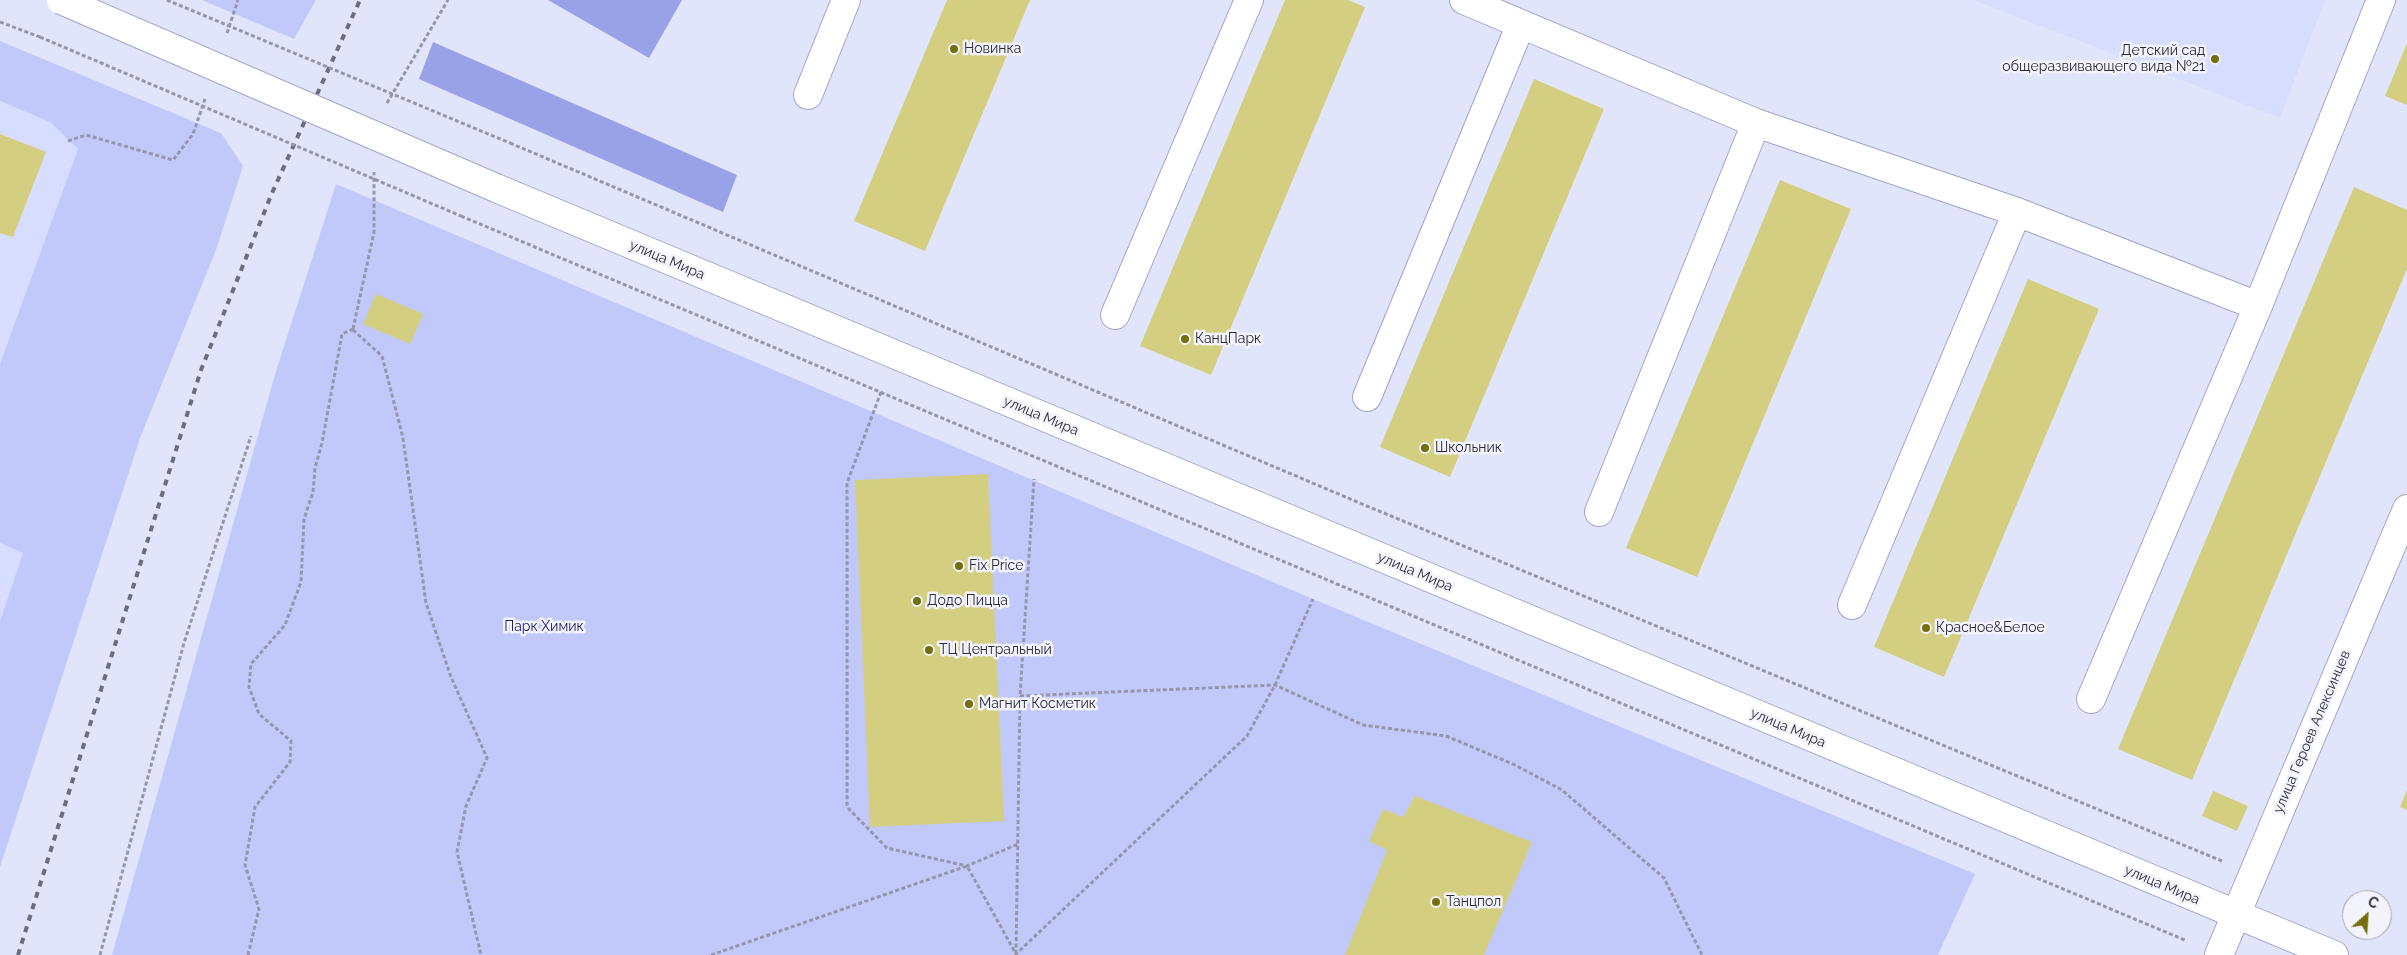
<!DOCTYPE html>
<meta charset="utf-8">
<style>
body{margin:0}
#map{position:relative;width:2407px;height:955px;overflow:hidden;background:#e1e5fb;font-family:Raleway,sans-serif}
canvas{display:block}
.north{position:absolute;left:2342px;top:890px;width:50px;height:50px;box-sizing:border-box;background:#f2f3fb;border:1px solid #a2a3ae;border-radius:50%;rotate:26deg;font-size:14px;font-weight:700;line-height:20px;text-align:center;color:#2a2c3a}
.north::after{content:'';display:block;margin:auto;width:18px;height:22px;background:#756e0b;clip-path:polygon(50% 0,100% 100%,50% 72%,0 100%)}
</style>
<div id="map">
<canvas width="2407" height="955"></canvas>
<div class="north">С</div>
</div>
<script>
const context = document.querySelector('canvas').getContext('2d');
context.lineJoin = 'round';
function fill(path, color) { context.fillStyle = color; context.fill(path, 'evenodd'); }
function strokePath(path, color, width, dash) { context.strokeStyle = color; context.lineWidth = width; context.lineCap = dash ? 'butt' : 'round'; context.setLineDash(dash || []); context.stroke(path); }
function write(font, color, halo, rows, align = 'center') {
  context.font = font + ' Raleway,sans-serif'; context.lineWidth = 5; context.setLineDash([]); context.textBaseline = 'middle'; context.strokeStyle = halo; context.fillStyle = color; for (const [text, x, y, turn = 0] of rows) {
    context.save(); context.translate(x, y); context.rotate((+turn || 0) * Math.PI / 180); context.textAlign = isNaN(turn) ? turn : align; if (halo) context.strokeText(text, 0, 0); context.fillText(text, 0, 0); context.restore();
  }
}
fill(new Path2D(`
 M1973 0H2325L2280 118Z
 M0 101 50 122 79 149 0 364Z
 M0 543 24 553 0 621Z`), '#d7ddff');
fill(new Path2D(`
 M202 0H316L294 39Z
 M0 41 221 133 243 166 216 250 140 438 0 867V621L23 553 0 543V364L78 149 50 122 0 101Z
 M336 184 1313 599 1975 874 1938 955H112L276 371Z`), '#c1c9fb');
fill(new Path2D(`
 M548 0H682L649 58Z
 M433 42 737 175 723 212 419 79Z`), '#99a2e6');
fill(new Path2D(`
 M947 0H1030L925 251 854 221Z
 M1285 0H1348L1365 7 1211 375 1140 346Z
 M2407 43V105L2385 96Z
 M1534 79 1604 109 1450 477 1380 447Z
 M0 134 46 152 13 237 0 233Z
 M1780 180 1851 209 1697 577 1626 548Z
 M2354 187 2407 210V269L2192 780 2118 749Z
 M2028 279 2099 309 1944 677 1874 647Z
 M376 294 423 314 410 344 363 324Z
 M988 474 1004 821 870 827 855 480Z
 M2407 790V810L2400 807Z
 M2213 791 2248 806 2237 831 2202 816Z
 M1415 796 1532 842 1484 955H1345L1387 850 1369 841 1383 809 1403 817Z`), '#d4ce80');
const minor = new Path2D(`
 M1464 0 1756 123 2017 212 2258 306
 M808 95 846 0
 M496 188 2334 955
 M1115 315 1249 0
 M1367 397 1521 24
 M1599 512 1756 123
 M1852 605 2017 212
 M2091 699 2258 306 2381 0
 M2219 955 2407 509`);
strokePath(minor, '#a0a5c7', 30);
strokePath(new Path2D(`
 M0 22 40 37
 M227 33 238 0
 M387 103 448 0
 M68 141 86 135 173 160 193 134 205 99
 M510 143 1355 501 2222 861
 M461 216 2187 941
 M353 329 374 232V172
 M353 330 382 356 403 438 426 603 451 677 487 758 466 806 457 852 481 955
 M881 392 847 483V807L887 848 967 866 1018 844
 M1020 696 1275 685 1363 725 1446 736 1513 764 1562 790 1664 878 1702 955
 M1016 954 1020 696 1034 479
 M100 955 184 643 251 436
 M248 955 259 909 245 865 255 807 290 762 291 741 259 714 249 687 251 664 285 625 301 582 304 519 313 492 315 468 322 443 342 334 353 329
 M711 955 967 866 1016 954
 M1015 955 1247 736 1275 685 1313 599`), '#9497a9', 3, [4, 2.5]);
strokePath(minor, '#fff', 28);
strokePath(new Path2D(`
 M18 955 201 370 272 193 360 0`), '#6b6d7e', 4, [6, 6]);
const minorBridge = new Path2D(`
 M61 0 496 188`);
strokePath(minorBridge, '#a0a5c7', 30, []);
strokePath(new Path2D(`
 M167 0 510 143
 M40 37 461 216`), '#9497a9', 3, [4, 2.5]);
strokePath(minorBridge, '#fff', 28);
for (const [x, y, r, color] of [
 [954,49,5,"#756e0b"],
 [2215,59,5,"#756e0b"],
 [1185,339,5,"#756e0b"],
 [1425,448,5,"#756e0b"],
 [959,566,5,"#756e0b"],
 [917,601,5,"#756e0b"],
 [1926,628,5,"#756e0b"],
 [929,650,5,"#756e0b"],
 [969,704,5,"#756e0b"],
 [1436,902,5,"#756e0b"]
]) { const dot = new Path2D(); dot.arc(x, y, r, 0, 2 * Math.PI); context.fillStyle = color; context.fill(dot); strokePath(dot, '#f2f3fb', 2); }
write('14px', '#2a2c3a', '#f2f3fb', [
 ["Новинка",964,49],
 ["Детский сад",2205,51,"right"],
 ["общеразвивающего вида №21",2205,67,"right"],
 ["КанцПарк",1195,339],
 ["Школьник",1435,448],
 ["Fix Price",969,566],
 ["Додо Пицца",927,601],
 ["Красное&Белое",1936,628],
 ["ТЦ Центральный",939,650],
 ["Магнит Косметик",979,704],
 ["Танцпол",1446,902]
], 'left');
write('14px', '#2a2c3a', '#f2f3fb', [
 ["улица Мира",667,260,23],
 ["улица Мира",1041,416,23],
 ["улица Мира",1415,572,23],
 ["улица Мира",1788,728,23],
 ["улица Героев Алексинцев",2312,732,-67],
 ["улица Мира",2162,885,23]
]);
write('14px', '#24206d', '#f2f3fb', [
 ["Парк Химик",544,627]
]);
</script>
